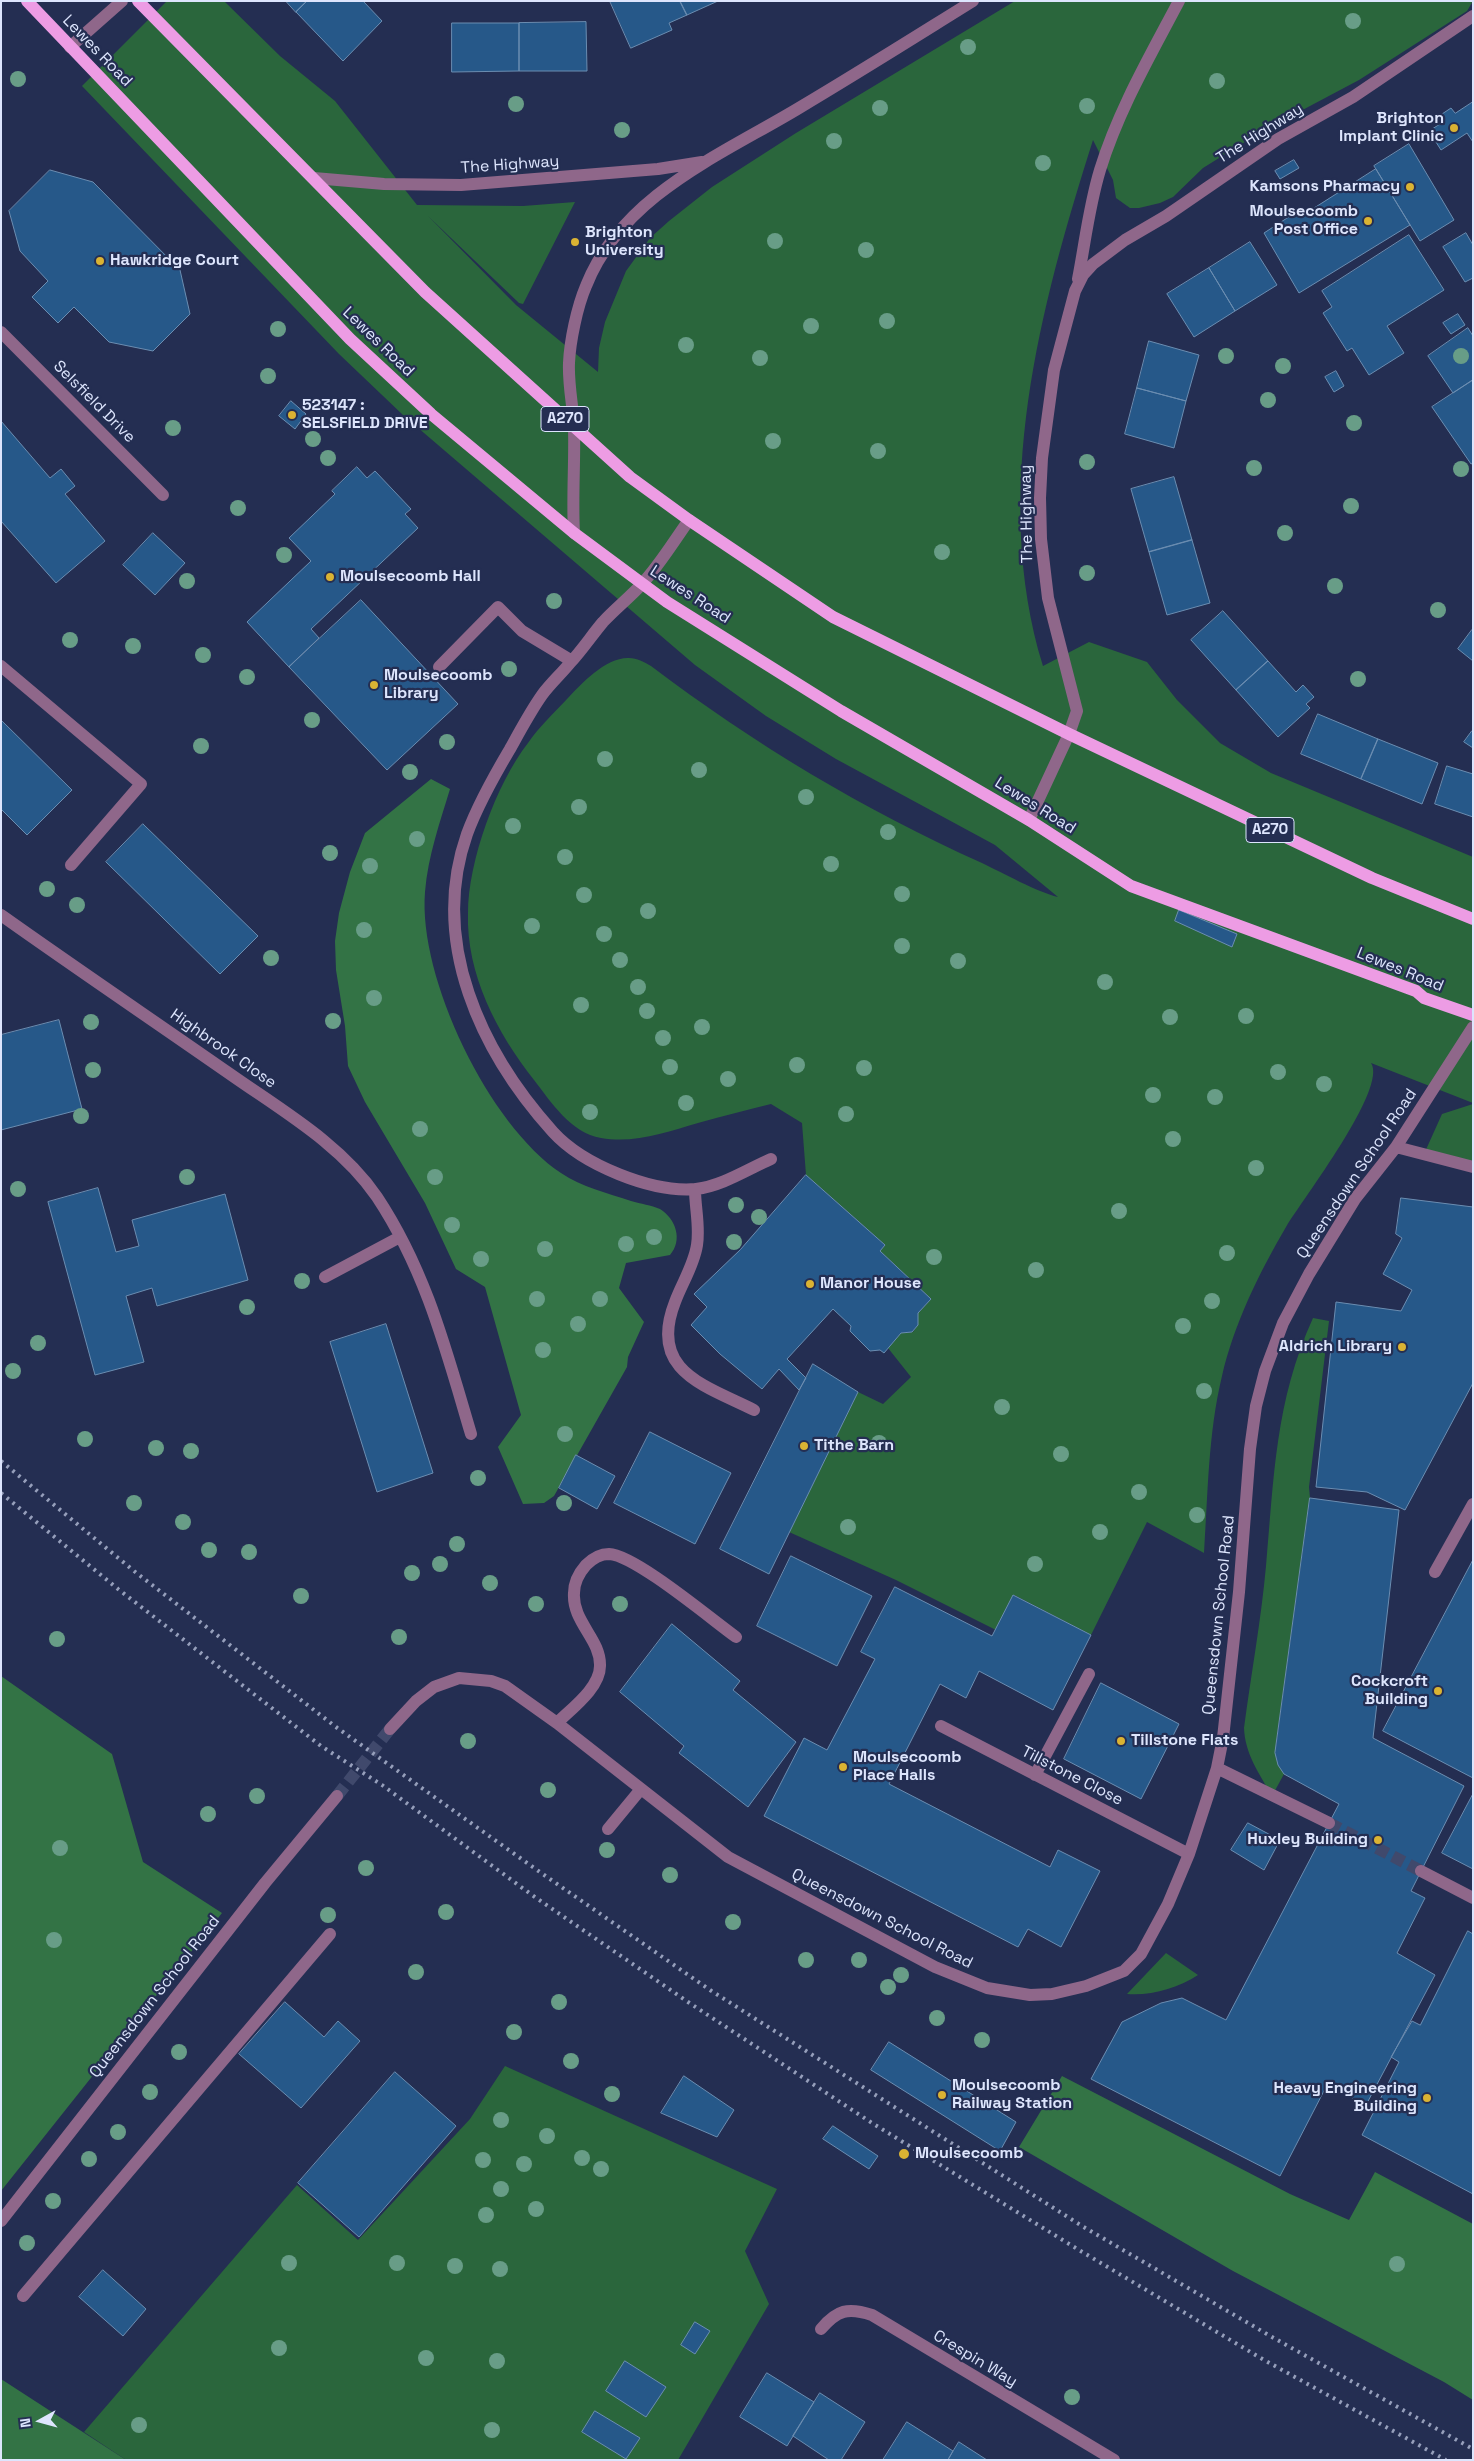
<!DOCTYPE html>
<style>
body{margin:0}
#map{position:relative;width:1474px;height:2461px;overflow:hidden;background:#242e52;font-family:"Space Grotesk",sans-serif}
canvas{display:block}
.frame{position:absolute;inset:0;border:2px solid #dde5fd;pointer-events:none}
.north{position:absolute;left:15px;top:2396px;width:50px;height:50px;-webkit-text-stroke:4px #242e52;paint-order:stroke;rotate:263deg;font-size:14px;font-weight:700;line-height:20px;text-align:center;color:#dde5fd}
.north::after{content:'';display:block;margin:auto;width:18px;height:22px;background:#dde5fd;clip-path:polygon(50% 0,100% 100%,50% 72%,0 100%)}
</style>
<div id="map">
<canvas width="1474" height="2461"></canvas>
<div class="frame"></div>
<div class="north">N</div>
</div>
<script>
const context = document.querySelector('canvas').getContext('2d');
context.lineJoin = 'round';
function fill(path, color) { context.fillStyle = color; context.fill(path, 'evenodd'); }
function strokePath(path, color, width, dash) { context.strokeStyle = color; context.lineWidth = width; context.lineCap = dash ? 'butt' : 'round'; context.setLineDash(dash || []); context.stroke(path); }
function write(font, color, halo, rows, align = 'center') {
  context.font = font + ' "Space Grotesk",sans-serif'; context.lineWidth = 4.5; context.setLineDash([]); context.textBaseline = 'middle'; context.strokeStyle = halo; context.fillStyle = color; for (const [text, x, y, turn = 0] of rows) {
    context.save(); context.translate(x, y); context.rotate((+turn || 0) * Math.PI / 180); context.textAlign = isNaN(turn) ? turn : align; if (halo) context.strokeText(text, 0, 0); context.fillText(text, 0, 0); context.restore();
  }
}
fill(new Path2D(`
 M167 1H224L280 56 335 101 417 205 523 206 575 202 523 304 519 303 428 216 516 305 598 372 599 348 605 322 626 271 650 238 669 221 712 187 796 133 1015 1H1473L1467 11 1359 80 1261 132 1203 168 1173 197 1160 203 1139 208H1130L1116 198 1113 180 1093 140C1040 307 990 493 1043 666L1089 642 1147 662 1177 700 1220 743 1271 773 1473 857V1103L1371 1063C1388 1088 1303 1199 1286 1227 1259 1273 1234 1324 1222 1376 1208 1434 1208 1494 1204 1553L1147 1522 1091 1635 1014 1595 996 1630 896 1580 789 1532 858 1392 883 1404 911 1377 888 1348 901 1333 913 1332 918 1324V1313L931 1299 880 1251 885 1245 806 1175 802 1123 771 1104C747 1110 722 1116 698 1123 667 1132 634 1144 601 1138 571 1133 551 1102 534 1080 497 1033 466 974 468 913 468 862 496 784 528 743 539 727 554 713 567 699 581 684 606 657 629 658 637 658 644 662 651 666 754 744 864 810 982 863 1003 873 1037 892 1058 897L995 845 836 759 766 716 695 665 403 415 339 354 82 86Z
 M1473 1104V1167L1424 1154 1442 1114Z
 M1313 1318 1329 1321 1309 1487 1310 1498 1276 1744V1757L1284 1774 1272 1796C1259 1773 1245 1754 1244 1728 1251 1674 1261 1621 1266 1566 1274 1478 1275 1401 1313 1318Z
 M1166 1953 1198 1975C1178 1988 1151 1996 1127 1994Z
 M505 2066 777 2189 745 2251 769 2304 678 2460H126L84 2432 297 2185 358 2240 470 2119Z`), '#2a663c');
fill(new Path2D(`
 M431 779 450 789C440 822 428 856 425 892 418 978 489 1125 561 1173 582 1187 607 1193 631 1201 641 1204 651 1205 660 1209 676 1219 683 1240 670 1255L626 1263 619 1288 644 1322 628 1357 627 1367 554 1496 544 1503 523 1504 498 1447 521 1415 485 1287 456 1269 425 1203 365 1102 348 1066 345 1026 336 970 335 941 339 913 350 872 365 833Z
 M1 1676 112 1754 143 1862 222 1913 1 2191Z
 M1062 2076 1290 2194 1349 2220 1375 2172 1473 2224V2400L1444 2382 1233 2271 1019 2147Z
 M1 2379 126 2460H1Z`), '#337345');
const building = new Path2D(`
 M286 1H307L296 12Z
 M307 1H363L382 21 343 61 296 12Z
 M610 1H680L687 15 669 23 672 30 631 48Z
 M680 1H718L687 15Z
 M586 22 587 71H519V23Z
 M452 23H519V71L452 72Z
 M1473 102V142L1467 133 1441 150 1429 131 1440 124 1436 118 1451 108 1455 113Z
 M1409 144 1454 220 1420 241 1374 166Z
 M1294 160 1299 168 1280 179 1275 171Z
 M1376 169 1410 225 1299 293 1264 233 1301 209 1304 214Z
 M50 170 93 182 180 270 190 314 153 351 109 342 74 307 58 323 32 297 48 281 20 251 9 211Z
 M1466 233 1473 245V278L1465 282 1443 247Z
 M1409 235 1444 290 1387 326 1404 353 1369 375 1352 348 1347 351 1323 313 1332 307 1322 291Z
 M1250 242 1277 285 1235 311 1209 268Z
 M1209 268 1235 311 1194 337 1167 294Z
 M1458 314 1465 325 1451 334 1443 323Z
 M1468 328 1473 336V380L1453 393 1428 356Z
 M1149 341 1199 355 1186 401 1137 388Z
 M1336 371 1344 386 1334 392 1325 377Z
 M1473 380V463L1471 464 1432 407Z
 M1137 388 1186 401 1174 448 1125 434Z
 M291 401 306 414 295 429 279 416Z
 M1 421 50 478 61 469 75 486 65 494 105 541 56 583 1 521Z
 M357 467 367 478 375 471 411 509 405 514 418 528 311 629 319 638 289 667 247 622 311 561 289 538 335 494 332 491Z
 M1174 477 1192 540 1149 552 1131 489Z
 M153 533 185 563 155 595 123 565Z
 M1192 540 1210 603 1167 615 1149 552Z
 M361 600 458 704 387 770 289 667Z
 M1223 611 1268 661 1236 690 1191 640Z
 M1472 630 1473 631V661L1458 649Z
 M1268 661 1296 692 1303 685 1314 697 1306 704 1310 708 1278 737 1236 690Z
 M1318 714 1378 739 1361 779 1301 754Z
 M1 720 72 790 27 835 1 809Z
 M1472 731H1473V748L1464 742Z
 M1378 739 1438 763 1422 804 1361 779Z
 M1447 766 1473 774V817L1435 804Z
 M143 824 258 936 220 974 106 862Z
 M1179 910 1237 934 1232 947 1175 921Z
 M59 1020 82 1109 1 1130V1035Z
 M806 1175 885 1245 880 1251 931 1299 918 1313V1325L912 1332 901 1333 884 1353 880 1350 870 1351 850 1331 851 1326 833 1309 787 1359 806 1378 799 1390 779 1369 762 1389 720 1354 691 1325 707 1307 694 1294 740 1250Z
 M98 1188 116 1252 139 1246 132 1220 225 1194 248 1280 157 1306 152 1288 126 1296 144 1362 95 1375 48 1202Z
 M1401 1198 1473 1207V1383L1405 1510 1367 1492 1316 1487 1336 1302 1401 1311 1412 1290 1383 1274 1402 1238 1396 1234Z
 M386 1324 433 1473 377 1492 330 1342Z
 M813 1364 858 1392 769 1574 720 1549Z
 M650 1432 731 1473 695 1544 614 1503Z
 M576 1455 615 1476 597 1509 559 1488Z
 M1310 1498 1399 1510 1373 1738 1464 1786 1411 1891 1425 1898 1397 1953 1435 1975 1366 2105 1327 2085 1280 2176 1091 2079 1122 2022 1161 2003 1182 1998 1226 2020 1339 1804 1284 1774 1278 1765 1275 1753Z
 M791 1556 872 1596 837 1666 757 1626Z
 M1473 1560V1778L1383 1731Z
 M895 1587 992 1636 1013 1595 1091 1635 1053 1710 979 1671 966 1698 940 1684 889 1784 1050 1867 1058 1850 1100 1871 1061 1947 1028 1929 1018 1947 764 1816 804 1738 827 1750 875 1659 861 1652Z
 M672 1624 740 1681 733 1690 796 1742 748 1807 679 1753 684 1746 620 1692Z
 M1101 1683 1179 1724 1141 1799 1064 1759Z
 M1473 1794V1869L1442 1853Z
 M1248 1823 1280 1840 1264 1870 1231 1850Z
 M1468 1931 1473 1934V2194L1362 2135 1399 2062 1391 2057 1412 2021 1420 2025Z
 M285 2002 324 2037 338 2021 360 2041 301 2108 239 2054Z
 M889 2042 1016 2122 1000 2151 871 2070Z
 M395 2072 456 2126 359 2237 298 2183Z
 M684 2076 734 2110 717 2137 661 2113Z
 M833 2126 878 2156 869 2169 823 2139Z
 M103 2270 146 2309 123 2336 79 2297Z
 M695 2322 710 2331 695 2354 681 2345Z
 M625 2361 666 2387 646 2417 606 2391Z
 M767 2373 814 2402 787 2446 740 2417Z
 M820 2393 865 2422 841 2460H829L793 2436Z
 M595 2411 640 2438 626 2459 582 2432Z
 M907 2422 953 2451 948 2460H883Z
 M959 2442 987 2460H948Z`);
fill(building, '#265889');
strokePath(building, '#6b8db1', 1);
strokePath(new Path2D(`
 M337 1796 390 1729
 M1329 1823 1421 1871`), '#40496c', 12, [12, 6]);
strokePath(new Path2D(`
 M70 47 122 1
 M314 178 384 184 461 185 658 169 702 162
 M1078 279C1085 243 1089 206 1100 170 1118 111 1150 56 1179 1
 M1 332 163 495
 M689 520C674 541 659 566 641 585 629 598 615 609 603 622 592 635 582 650 570 663 561 674 550 684 542 695 530 712 520 731 510 749 494 776 478 804 467 834 429 942 481 1052 553 1132 583 1165 652 1193 696 1189 722 1186 748 1169 771 1159
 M574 533C572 498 575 463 574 427 573 406 568 384 569 363 570 341 577 307 586 286 622 195 721 155 799 108 858 73 915 37 973 1
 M1 666 141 784 71 865
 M439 667 498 607 522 631 572 661
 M1029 820 1069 734 1077 711 1048 598 1041 539 1040 498 1042 458 1054 370 1075 291 1083 275 1093 264 1125 240 1166 216 1278 139 1353 97 1473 16
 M1 915C77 969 154 1021 230 1074 281 1110 341 1144 377 1197 426 1271 446 1350 471 1434
 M1396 1147 1473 1167
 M695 1189C695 1208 700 1226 697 1245 694 1265 682 1283 675 1302 648 1371 704 1385 754 1410
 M325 1277 400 1237
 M1435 1572 1473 1504
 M557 1723C571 1709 600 1688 600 1666 601 1639 572 1622 574 1593 574 1583 579 1573 586 1565 592 1559 600 1554 609 1554 635 1555 711 1619 736 1637
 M941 1726 1189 1854
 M390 1729 416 1701 434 1687 459 1678 491 1681 505 1686 557 1723 728 1857 935 1967 987 1988 1030 1995 1052 1994 1086 1986 1124 1971 1141 1954 1168 1904 1189 1854 1217 1768 1223 1738 1239 1592 1250 1449 1256 1406 1265 1371 1283 1323 1309 1274 1355 1199 1396 1147 1473 1027
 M1217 1768 1329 1823
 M1035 1775 1089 1674
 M608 1829 641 1789
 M1421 1871 1473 1898
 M1 2221 265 1883 337 1796
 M23 2296 330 1934
 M821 2329C837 2310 848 2307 872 2315L1114 2460`), '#8f678a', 12);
strokePath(new Path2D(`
 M27 1 350 339 431 414 574 533 667 602 841 711 1029 820 1131 886 1416 991 1424 998 1473 1015
 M138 1 425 292 630 477 689 520 833 617 1069 734 1372 878 1473 919`), '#ed9ce4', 12);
strokePath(new Path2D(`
 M1 1461 134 1571 336 1727 537 1870 710 1990 1082 2226 1272 2337 1473 2449
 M1 1493 118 1589 321 1746 382 1785 532 1895 688 2002 872 2123 1079 2250 1264 2360 1446 2460`), '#969fbb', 4, [2.5, 5]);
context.fillStyle = '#689d87';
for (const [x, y] of [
 [1353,21],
 [968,47],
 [18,79],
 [1217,81],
 [516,104],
 [1087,106],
 [880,108],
 [622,130],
 [834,141],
 [1043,163],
 [775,241],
 [866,250],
 [887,321],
 [811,326],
 [278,329],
 [686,345],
 [1226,356],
 [1461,356],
 [760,358],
 [1283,366],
 [268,376],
 [1268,400],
 [1354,423],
 [173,428],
 [313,439],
 [773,441],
 [878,451],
 [328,458],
 [1087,462],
 [1254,468],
 [1461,469],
 [1351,506],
 [238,508],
 [1285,533],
 [942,552],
 [284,555],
 [1087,573],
 [187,581],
 [1335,586],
 [554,601],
 [1438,610],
 [70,640],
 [133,646],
 [203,655],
 [509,669],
 [247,677],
 [1358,679],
 [312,720],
 [447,742],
 [201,746],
 [605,759],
 [699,770],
 [410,772],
 [806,797],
 [579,807],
 [513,826],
 [888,832],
 [417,839],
 [330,853],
 [565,857],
 [831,864],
 [370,866],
 [47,889],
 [902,894],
 [584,895],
 [77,905],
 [648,911],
 [532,926],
 [364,930],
 [604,934],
 [902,946],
 [271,958],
 [620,960],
 [958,961],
 [1105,982],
 [638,987],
 [374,998],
 [581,1005],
 [647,1011],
 [1246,1016],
 [1170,1017],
 [333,1021],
 [91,1022],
 [702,1027],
 [663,1038],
 [797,1065],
 [670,1067],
 [864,1068],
 [93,1070],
 [1278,1072],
 [728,1079],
 [1324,1084],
 [1153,1095],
 [1215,1097],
 [686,1103],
 [590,1112],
 [846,1114],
 [81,1116],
 [420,1129],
 [1173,1139],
 [1256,1168],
 [187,1177],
 [435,1177],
 [18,1189],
 [736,1205],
 [1119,1211],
 [759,1217],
 [452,1225],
 [654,1237],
 [734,1242],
 [626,1244],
 [545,1249],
 [1227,1253],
 [934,1257],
 [481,1259],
 [1036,1270],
 [302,1281],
 [537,1299],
 [600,1299],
 [1212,1301],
 [247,1307],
 [578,1324],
 [1183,1326],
 [38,1343],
 [543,1350],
 [13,1371],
 [1204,1391],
 [1002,1407],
 [565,1434],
 [85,1439],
 [879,1443],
 [156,1448],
 [191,1451],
 [1061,1454],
 [478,1478],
 [1139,1492],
 [134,1503],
 [564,1503],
 [1197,1515],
 [183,1522],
 [848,1527],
 [1100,1532],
 [457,1544],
 [209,1550],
 [249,1552],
 [440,1564],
 [1035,1564],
 [412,1573],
 [490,1583],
 [301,1596],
 [536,1604],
 [620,1604],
 [399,1637],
 [57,1639],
 [468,1741],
 [548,1790],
 [257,1796],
 [208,1814],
 [60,1848],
 [607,1850],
 [366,1868],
 [670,1875],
 [446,1912],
 [328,1915],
 [733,1922],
 [54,1940],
 [806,1960],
 [859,1960],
 [416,1972],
 [901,1975],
 [888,1987],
 [559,2002],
 [937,2018],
 [514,2032],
 [982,2040],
 [179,2052],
 [571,2061],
 [150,2092],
 [612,2094],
 [501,2120],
 [118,2132],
 [547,2136],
 [582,2158],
 [89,2159],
 [483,2160],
 [524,2164],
 [601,2169],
 [501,2189],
 [53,2201],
 [536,2209],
 [486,2215],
 [27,2243],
 [289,2263],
 [397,2263],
 [1397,2264],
 [455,2266],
 [500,2269],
 [279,2348],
 [426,2358],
 [497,2361],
 [1072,2397],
 [139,2425],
 [492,2430]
]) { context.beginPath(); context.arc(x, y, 8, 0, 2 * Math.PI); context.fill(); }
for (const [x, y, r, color] of [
 [1454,128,5,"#dab333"],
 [1410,187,5,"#dab333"],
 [1368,221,5,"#dab333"],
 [575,242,5,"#dab333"],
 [100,261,5,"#dab333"],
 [292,415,5,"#dab333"],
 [330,577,5,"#dab333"],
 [374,685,5,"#dab333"],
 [810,1284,5,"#dab333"],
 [1402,1347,5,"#dab333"],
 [804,1446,5,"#dab333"],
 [1438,1691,5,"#dab333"],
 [1121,1741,5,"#dab333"],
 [843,1767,5,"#dab333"],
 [1378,1840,5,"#dab333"],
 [942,2095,5,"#dab333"],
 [1427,2098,5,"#dab333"],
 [904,2154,6,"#dab333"]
]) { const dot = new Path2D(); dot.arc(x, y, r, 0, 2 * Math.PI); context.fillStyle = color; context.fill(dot); strokePath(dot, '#242e52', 2); }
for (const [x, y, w] of [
 [565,419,48],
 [1270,830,48]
]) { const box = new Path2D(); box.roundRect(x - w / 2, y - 12.5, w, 25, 4); context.fillStyle = '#242e52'; context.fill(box); strokePath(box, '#dde5fd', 1); }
write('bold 15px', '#dde5fd', null, [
 ["A270",565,419],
 ["A270",1270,830]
]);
write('16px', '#dde5fd', '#242e52', [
 ["Lewes Road",97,51,46],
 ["The Highway",1260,134,-32],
 ["The Highway",510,165,-4],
 ["Lewes Road",378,342,44],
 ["Selsfield Drive",94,402,45],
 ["The Highway",1027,514,-91],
 ["Lewes Road",690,595,33],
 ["Lewes Road",1035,806,32],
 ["Lewes Road",1400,970,22],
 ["Highbrook Close",223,1049,35],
 ["Queensdown School Road",1357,1174,-56],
 ["Queensdown School Road",1219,1615,-84],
 ["Tillstone Close",1072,1776,27],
 ["Queensdown School Road",882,1919,27],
 ["Queensdown School Road",155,1997,-52],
 ["Crespin Way",975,2359,31]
]);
write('bold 16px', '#dde5fd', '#242e52', [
 ["Brighton",1444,119,"right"],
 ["Implant Clinic",1444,137,"right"],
 ["Kamsons Pharmacy",1400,187,"right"],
 ["Moulsecoomb",1358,212,"right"],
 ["Post Office",1358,230,"right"],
 ["Brighton",585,233],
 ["University",585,251],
 ["Hawkridge Court",110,261],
 ["523147 :",302,406],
 ["SELSFIELD DRIVE",302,424],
 ["Moulsecoomb Hall",340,577],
 ["Moulsecoomb",384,676],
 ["Library",384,694],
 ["Manor House",820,1284],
 ["Aldrich Library",1392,1347,"right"],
 ["Tithe Barn",814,1446],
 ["Cockcroft",1428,1682,"right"],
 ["Building",1428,1700,"right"],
 ["Tillstone Flats",1131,1741],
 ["Moulsecoomb",853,1758],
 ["Place Halls",853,1776],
 ["Huxley Building",1368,1840,"right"],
 ["Moulsecoomb",952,2086],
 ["Railway Station",952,2104],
 ["Heavy Engineering",1417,2089,"right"],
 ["Building",1417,2107,"right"],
 ["Moulsecoomb",915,2154]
], 'left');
</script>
